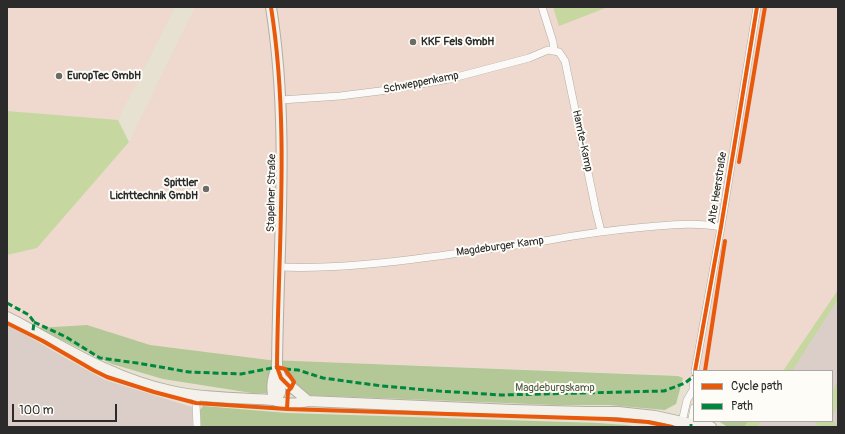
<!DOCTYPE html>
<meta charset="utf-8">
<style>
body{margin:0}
#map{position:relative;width:845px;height:434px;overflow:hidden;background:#e6e1d1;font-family:Pangolin,sans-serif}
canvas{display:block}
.frame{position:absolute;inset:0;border:8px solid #2b2b2b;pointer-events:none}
.legend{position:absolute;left:693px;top:370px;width:140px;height:52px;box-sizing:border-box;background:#fdfcf7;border:1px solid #a9a8a5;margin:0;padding:5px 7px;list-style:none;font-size:12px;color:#2b2b2b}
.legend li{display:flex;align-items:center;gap:8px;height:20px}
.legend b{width:20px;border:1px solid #a9a8a5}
.scale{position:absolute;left:12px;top:404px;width:105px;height:18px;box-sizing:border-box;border:2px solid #2b2b2b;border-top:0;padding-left:5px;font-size:12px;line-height:14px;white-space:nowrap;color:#2b2b2b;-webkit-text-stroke:3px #fdfcf7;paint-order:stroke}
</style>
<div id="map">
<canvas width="845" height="434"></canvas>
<div class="frame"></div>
<ul class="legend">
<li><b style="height:5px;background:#e8590c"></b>Cycle path</li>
<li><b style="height:5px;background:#00873e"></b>Path</li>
</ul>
<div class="scale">100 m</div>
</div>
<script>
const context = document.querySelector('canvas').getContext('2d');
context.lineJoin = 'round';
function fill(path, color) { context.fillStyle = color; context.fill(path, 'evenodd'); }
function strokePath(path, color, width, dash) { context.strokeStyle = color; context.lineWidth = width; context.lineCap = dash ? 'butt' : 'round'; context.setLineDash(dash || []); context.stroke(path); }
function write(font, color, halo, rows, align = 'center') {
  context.font = font + ' Pangolin,sans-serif'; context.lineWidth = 4; context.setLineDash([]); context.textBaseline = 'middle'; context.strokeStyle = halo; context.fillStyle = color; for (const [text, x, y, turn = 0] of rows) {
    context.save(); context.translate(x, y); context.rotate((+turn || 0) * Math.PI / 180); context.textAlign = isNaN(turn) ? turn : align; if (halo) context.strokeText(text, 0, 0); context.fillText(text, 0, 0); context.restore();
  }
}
fill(new Path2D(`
 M7 7H175L118 120 7 111Z
 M195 7H838V296L784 371H694V385L678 375 269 360 150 345 87 325 37 328 17 316 7 312V255L37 248 129 142Z`), '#efd8ce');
fill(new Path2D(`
 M838 296V427H744L748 421H832V371H784Z
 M7 325 26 335 69 360 105 380 192 407 193 427H7Z`), '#dbcec9');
fill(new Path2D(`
 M553 7H608L559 26Z
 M7 111 118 120 129 142 37 248 7 255Z
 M838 290V299L792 371H783Z
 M838 382V403L832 418V421L838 425V427C829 427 818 430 814 421H832V391Z
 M748 421H760L758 427H744Z`), '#c6d7a0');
fill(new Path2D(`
 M87 325 150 345 269 360 678 376 683 378 676 404 665 410 609 405H556L252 393 163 379 112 364 37 328Z
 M203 406 287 413 597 423 626 425 640 427H201L200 410Z
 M718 421H748L744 427H728Z`), '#b3c797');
const street = new Path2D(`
 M542 7 553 42 554 51
 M281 100 340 96 380 91 449 79 529 58 548 50 559 52 565 61 596 211 601 231
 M279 267C330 269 380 264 430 257 470 252 510 246 550 240 582 234 613 230 646 227 671 225 696 222 721 227
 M695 371 721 227 757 7
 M682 422 687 400 693 390 694 379
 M691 424 694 408
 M197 427 196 403 197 396`);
const secondary = new Path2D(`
 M271 7C290 126 278 247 277 367 272 380 271 387 274 400
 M7 317 15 321C65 348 114 379 171 391 204 398 239 398 274 400 286 405 296 404 308 401L513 410 587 412H618L655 416 691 424 699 422 711 427
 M281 378 308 401
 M274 400 280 393 281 378 277 367`);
strokePath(street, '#b2aea4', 8);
strokePath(secondary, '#b2aea4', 12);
strokePath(street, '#fbfaf8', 7);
strokePath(secondary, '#f4f0ea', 10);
strokePath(new Path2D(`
 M7 303 29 315 34 322 33 331
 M34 322 66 337 100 358 137 363 189 372 241 374 277 367 281 368
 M285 369 298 370 323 378 382 386 439 391 501 395 664 391 685 383 694 376
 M691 427V424`), '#00873e', 3, [6, 3]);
strokePath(new Path2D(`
 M271 7C290 126 278 247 277 367L281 378 291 388
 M739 162 765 7
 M7 323 43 341 93 370 107 377 154 392 196 403 287 409 608 419 648 422 672 427
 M277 367 285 369 294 382 291 388 288 391 287 409
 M695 371 721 227 757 7
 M705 371 725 241`), '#e8590c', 4);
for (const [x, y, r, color] of [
 [413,42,4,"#6c6b65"],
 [59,76,4,"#6c6b65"],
 [206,189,4,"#6c6b65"]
]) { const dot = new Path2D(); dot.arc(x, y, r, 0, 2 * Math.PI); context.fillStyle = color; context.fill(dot); strokePath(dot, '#fdfcf7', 1.5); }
write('bold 11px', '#2b2b2b', '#fdfcf7', [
 ["KKF Fels GmbH",421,42],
 ["EuropTec GmbH",67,76],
 ["Spittler",198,183,"right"],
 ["Lichttechnik GmbH",198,196,"right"]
], 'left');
write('11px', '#2b2b2b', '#fdfcf7', [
 ["Schweppenkamp",421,83,-11],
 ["Hamte-Kamp",582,141,78],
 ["Alte Heerstraße",718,188,-81],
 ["Stapelner Straße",272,193,-89],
 ["Magdeburger Kamp",500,247,-8]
]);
write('11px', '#525c42', '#fdfcf7', [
 ["Magdeburgskamp",555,388]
]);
</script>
